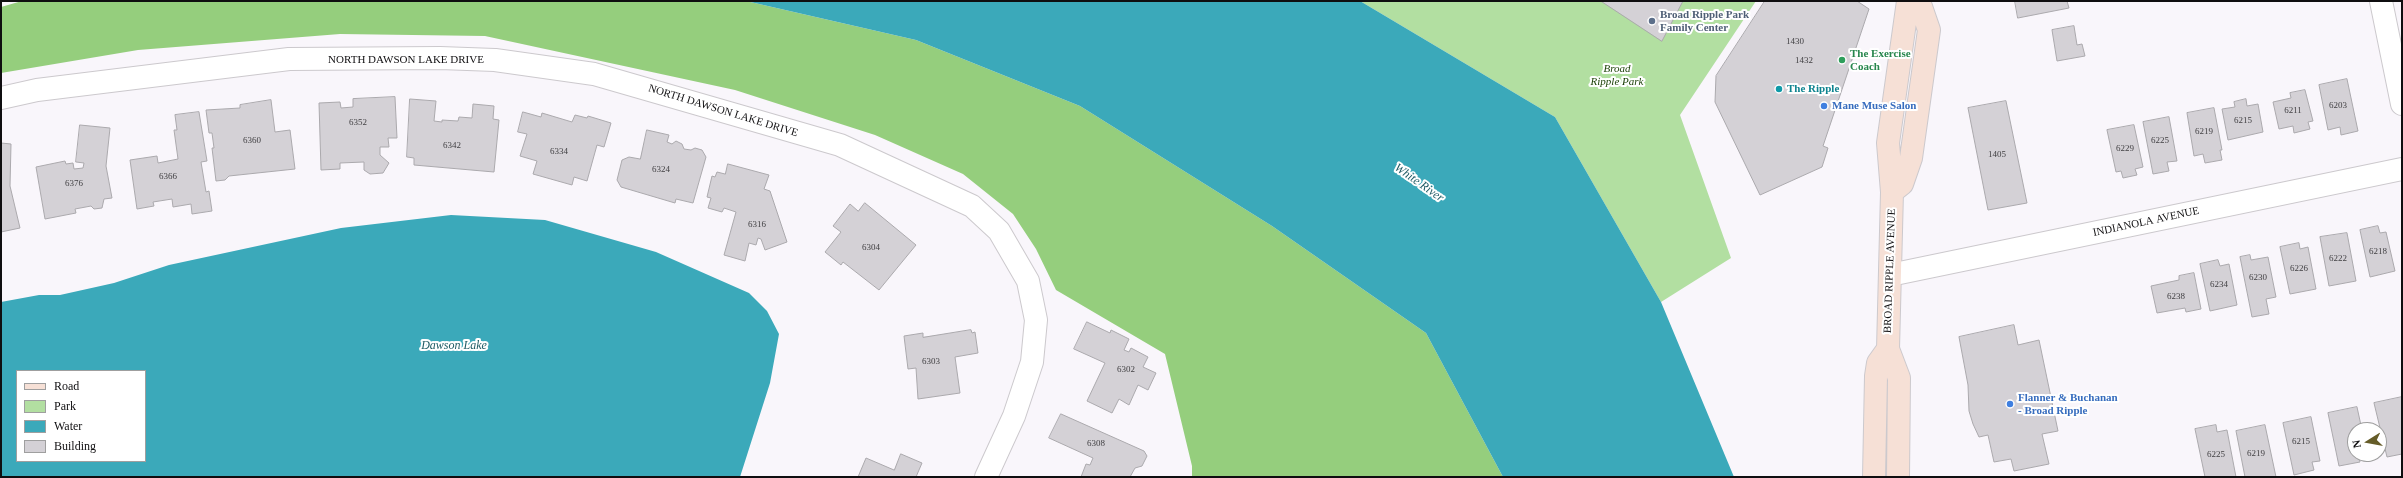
<!DOCTYPE html>
<style>
body{margin:0}
#map{position:relative;width:2403px;height:478px;overflow:hidden;background:#f9f6fb;font-family:"Times New Roman",serif}
canvas{display:block}
.frame{position:absolute;inset:0;border:2px solid #0f0e10;pointer-events:none}
.legend{position:absolute;left:16px;top:370px;width:130px;height:92px;box-sizing:border-box;background:#fff;border:1px solid #9f9f9f;margin:0;padding:5px 7px;list-style:none;font-size:12px;color:#0f0e10}
.legend li{display:flex;align-items:center;gap:8px;height:20px}
.legend b{width:20px;border:1px solid #9f9f9f}
.north{position:absolute;left:2347px;top:422px;width:40px;height:40px;box-sizing:border-box;background:#fff;border:1px solid #9f9f9f;border-radius:50%;rotate:259deg;font-size:11px;font-weight:700;line-height:16px;text-align:center;color:#0f0e10}
.north::after{content:'';display:block;margin:auto;width:14px;height:18px;background:#655c28;clip-path:polygon(50% 0,100% 100%,50% 72%,0 100%)}
</style>
<div id="map">
<canvas width="2403" height="478"></canvas>
<div class="frame"></div>
<ul class="legend">
<li><b style="height:5px;background:#f6e0d6"></b>Road</li>
<li><b style="height:11px;background:#b2dfa1"></b>Park</li>
<li><b style="height:11px;background:#3ba9ba"></b>Water</li>
<li><b style="height:11px;background:#d4d1d6"></b>Building</li>
</ul>
<div class="north">N</div>
</div>
<script>
const context = document.querySelector('canvas').getContext('2d');
context.lineJoin = 'round';
function fill(path, color) { context.fillStyle = color; context.fill(path, 'evenodd'); }
function strokePath(path, color, width, dash) { context.strokeStyle = color; context.lineWidth = width; context.lineCap = dash ? 'butt' : 'round'; context.setLineDash(dash || []); context.stroke(path); }
function write(font, color, halo, rows, align = 'center') {
  context.font = font + ' "Times New Roman",serif'; context.lineWidth = 4; context.setLineDash([]); context.textBaseline = 'middle'; context.strokeStyle = halo; context.fillStyle = color; for (const [text, x, y, turn = 0] of rows) {
    context.save(); context.translate(x, y); context.rotate((+turn || 0) * Math.PI / 180); context.textAlign = isNaN(turn) ? turn : align; if (halo) context.strokeText(text, 0, 0); context.fillText(text, 0, 0); context.restore();
  }
}
fill(new Path2D(`
 M1360 1H1756L1680 115 1731 258 1661 302 1555 117Z`), '#b2dfa1');
fill(new Path2D(`
 M22 1H746L916 40 1080 106 1272 226 1426 333 1503 477H1192V466L1165 354 1056 290 1036 249 1013 214 963 174 875 135 735 90 485 36 340 34 138 50 1 73V7Z`), '#95ce7d');
fill(new Path2D(`
 M746 1H1360L1555 117 1661 302 1734 477H1503L1426 333 1272 226 1080 106 916 40Z
 M451 215 545 220 656 252 749 293 767 311 779 334 770 383 740 477H1V302L39 295H60L114 283 169 265 341 228ZM17 371H145V461H17Z`), '#3ba9ba');
const building = new Path2D(`
 M1601 1H1683L1662 41Z
 M1765 1H1857L1869 9 1823 146 1828 148 1822 167 1760 195 1715 102 1716 76Z
 M2015 1H2067L2069 8 2018 18Z
 M2074 26 2077 45 2082 44 2085 56 2057 61 2052 30Z
 M2347 79 2358 131 2341 135 2340 127 2328 130 2319 85Z
 M2305 90 2313 121 2308 122 2310 129 2294 133 2293 126 2279 129 2273 102 2291 98 2290 93Z
 M395 97 397 138H388L389 147H380V155L389 163 383 173 370 174 364 170V162L340 163V169L321 170 319 103 340 102 341 108 353 107V99Z
 M410 99 436 101 434 121 442 122V120L458 121 459 117 472 118 473 104 494 106 493 119 499 120 494 172 414 165V158L407 157Z
 M2246 99 2247 106 2258 104 2263 132 2228 140 2222 109 2235 107 2234 102Z
 M271 100 275 132 290 130 295 169 229 176 225 180 216 181 212 148H214L212 133H209L206 110 240 108V105Z
 M2006 101 2027 203 1988 210 1968 108Z
 M2214 108 2222 150H2220L2222 160 2205 163 2203 154 2194 156 2187 113Z
 M199 112 207 161 201 162 206 192 209 191 212 211 192 214 191 204 173 207 172 199 153 202 154 206 137 209 130 160 157 156 158 163 178 159 174 130H177L175 115Z
 M523 112 541 117 542 113 572 122 575 115 587 118 588 116 611 123 604 147 597 145 587 181 574 177 572 185 533 174 537 161 520 156 527 134 518 132Z
 M2169 117 2177 161 2167 162 2169 171 2153 174 2143 122Z
 M80 125 110 128 106 166 112 198 104 199 102 208 94 209 91 206 75 209 76 213 45 219 36 167 65 161 66 164 73 163 74 169 83 168 84 163 76 162Z
 M2134 125 2143 167 2135 169 2137 175 2123 178 2121 171 2116 172 2107 130Z
 M647 130 669 135 667 142 672 144 676 141 682 144 684 149 691 150 695 148 702 150 706 157 693 203 676 199 675 203 621 187 617 180 622 160 629 157 640 159Z
 M1 143 11 144 10 186 20 228 1 232Z
 M728 164 769 175 764 189 770 191 787 242 765 250 761 239 758 238 756 245 749 243 745 261 724 255 736 212 724 208 722 212 708 208 711 198 707 197 712 176 715 177 717 172 725 174Z
 M865 203 916 245 879 290 843 262 841 265 825 252 841 232 833 226 850 204 858 211Z
 M2378 226 2380 233 2386 232 2395 271 2370 277 2360 230Z
 M2347 233 2356 281 2329 286 2320 237Z
 M2299 243 2300 249 2308 247 2316 289 2290 294 2280 247Z
 M2250 255 2251 260 2268 257 2276 297 2266 299 2269 314 2252 317 2240 257Z
 M2218 260 2220 266 2229 264 2237 305 2210 311 2200 264Z
 M2194 273 2201 309 2186 312 2185 308 2157 313 2151 286 2179 280V276Z
 M1087 322 1110 333 1111 330 1129 339 1124 350 1129 352 1131 348 1148 357 1143 367 1156 373 1148 390 1138 385 1129 405 1119 399 1112 413 1087 401 1105 363 1074 349Z
 M2014 325 2018 345 2039 340 2058 431 2042 434 2049 464 2014 471 2011 459 1994 462 1988 435 1979 437 1973 424 1969 411 1968 385 1959 337Z
 M971 330 972 333 975 332 978 353 955 357 960 393 918 399 916 368 908 369 904 336 923 333V337Z
 M2402 397V454L2387 457 2374 403Z
 M2357 407 2362 430H2355V454H2358L2360 462 2339 466 2328 413Z
 M1061 414 1144 451 1147 456 1142 466 1135 468 1130 477H1081L1086 464 1090 465 1093 458 1049 438Z
 M2311 417 2320 461 2312 462 2314 470 2294 475 2283 423Z
 M2216 425 2217 432 2227 430 2236 477H2205L2195 429Z
 M2265 425 2276 477H2245L2236 431Z
 M901 454 922 463 916 477H858L866 458 894 470Z`);
fill(building, '#d4d1d6');
strokePath(building, '#aba9ad', 1);
const street = new Path2D(`
 M2381 1 2402 104
 M1 98 37 90 289 59 440 58 495 60 594 74 840 145 972 206 999 231 1028 281 1036 320 1032 362 1014 416 986 477
 M1890 275 2402 169`);
const secondary = new Path2D(`
 M1892 192 1902 184 1911 158 1929 30 1919 1
 M1874 477 1876 376 1878 363 1888 349
 M1898 477 1899 378 1888 349 1892 192 1888 143 1908 1`);
strokePath(street, '#ccc9cd', 24);
strokePath(secondary, '#ccc9cd', 24);
strokePath(street, '#fff', 22);
strokePath(secondary, '#f6e0d6', 22);
for (const [x, y, r, color] of [
 [1652,21,4,"#5c6f8a"],
 [1842,60,4,"#2e9e5b"],
 [1779,89,4,"#0f9aa8"],
 [1824,106,4,"#3f7fe0"],
 [2010,404,4,"#3f7fe0"]
]) { const dot = new Path2D(); dot.arc(x, y, r, 0, 2 * Math.PI); context.fillStyle = color; context.fill(dot); strokePath(dot, '#fff', 1.5); }
write('9px', '#403f42', null, [
 ["1430",1795,42],
 ["1432",1804,61],
 ["6203",2338,106],
 ["6211",2293,111],
 ["6215",2243,121],
 ["6352",358,123],
 ["6219",2204,132],
 ["6360",252,141],
 ["6225",2160,141],
 ["6342",452,146],
 ["6229",2125,149],
 ["6334",559,152],
 ["1405",1997,155],
 ["6324",661,170],
 ["6366",168,177],
 ["6376",74,184],
 ["6316",757,225],
 ["6304",871,248],
 ["6218",2378,252],
 ["6222",2338,259],
 ["6226",2299,269],
 ["6230",2258,278],
 ["6234",2219,285],
 ["6238",2176,297],
 ["6303",931,362],
 ["6302",1126,370],
 ["6215",2301,442],
 ["6308",1096,444],
 ["6219",2256,454],
 ["6225",2216,455]
]);
write('bold 11px', '#4e5e75', '#fff', [
 ["Broad Ripple Park",1660,15],
 ["Family Center",1660,28]
], 'left');
write('bold 11px', '#27864d', '#fff', [
 ["The Exercise",1850,54],
 ["Coach",1850,67]
], 'left');
write('11px', '#0f0e10', '#fff', [
 ["NORTH DAWSON LAKE DRIVE",406,60],
 ["NORTH DAWSON LAKE DRIVE",723,111,17],
 ["INDIANOLA AVENUE",2146,222,-12],
 ["BROAD RIPPLE AVENUE",1890,271,-88]
]);
write('italic 11px', '#1d4209', '#fff', [
 ["Broad",1617,69],
 ["Ripple Park",1617,82]
]);
write('bold 11px', '#0d838f', '#fff', [
 ["The Ripple",1787,89]
], 'left');
write('bold 11px', '#366cbe', '#fff', [
 ["Mane Muse Salon",1832,106],
 ["Flanner & Buchanan",2018,398],
 ["- Broad Ripple",2018,411]
], 'left');
write('italic 12px', '#1f5b64', '#fff', [
 ["White River",1419,183,35],
 ["Dawson Lake",454,346]
]);
</script>
